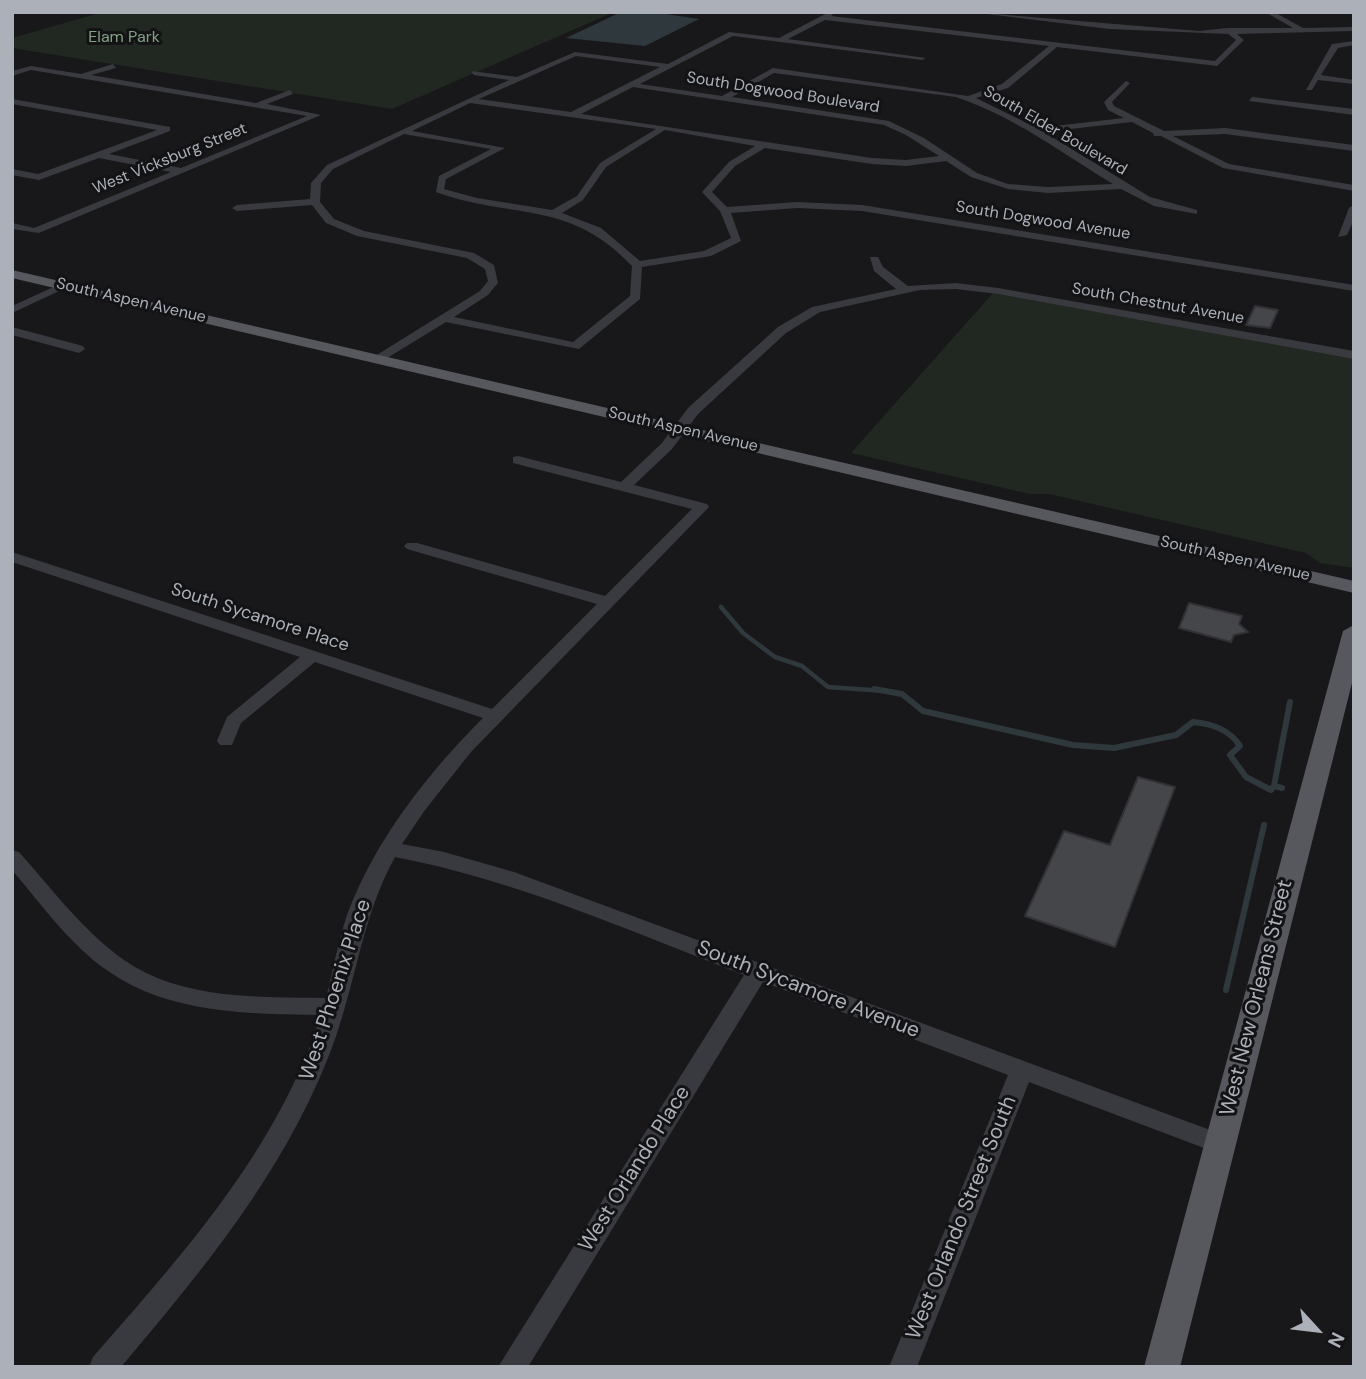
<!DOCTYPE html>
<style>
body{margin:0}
#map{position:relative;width:1366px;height:1379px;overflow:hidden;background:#18181a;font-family:"DM Sans",sans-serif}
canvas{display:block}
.frame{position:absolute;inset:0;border:14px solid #abb0b9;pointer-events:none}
.north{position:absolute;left:1282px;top:1295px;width:70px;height:70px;-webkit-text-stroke:5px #131315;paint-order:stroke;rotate:117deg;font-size:19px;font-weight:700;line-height:28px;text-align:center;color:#abb0b9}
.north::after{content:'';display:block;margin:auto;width:24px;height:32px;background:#abb0b9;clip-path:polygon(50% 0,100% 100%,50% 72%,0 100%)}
</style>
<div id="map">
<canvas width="1366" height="1379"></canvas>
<div class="frame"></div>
<div class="north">N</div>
</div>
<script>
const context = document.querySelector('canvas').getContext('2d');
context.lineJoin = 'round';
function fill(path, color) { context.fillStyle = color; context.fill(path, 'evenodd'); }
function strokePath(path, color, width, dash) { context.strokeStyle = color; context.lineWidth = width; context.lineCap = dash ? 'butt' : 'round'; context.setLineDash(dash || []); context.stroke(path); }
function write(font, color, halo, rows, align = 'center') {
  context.font = font + ' "DM Sans",sans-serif'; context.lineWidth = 6; context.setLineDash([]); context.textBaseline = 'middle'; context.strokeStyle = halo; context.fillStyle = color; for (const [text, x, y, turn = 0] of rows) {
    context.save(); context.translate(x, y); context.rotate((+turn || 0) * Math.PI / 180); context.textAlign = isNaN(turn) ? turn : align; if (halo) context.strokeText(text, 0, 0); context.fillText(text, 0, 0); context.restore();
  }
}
fill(new Path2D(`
 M103 12H614L392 109 12 48V38Z
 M993 293 1354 358V568L1320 563 1306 553 1049 494H1030L851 453Z`), '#202821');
fill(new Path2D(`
 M621 12H653L699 19 645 46 566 38Z`), '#2f383d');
strokePath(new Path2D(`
 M721 607 743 633 775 657 802 666 828 687 885 691`), '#2f383d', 4.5);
strokePath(new Path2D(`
 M874 689 902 694 923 711 1073 745 1114 748 1176 735 1193 722C1212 724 1229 729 1240 746L1230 755 1246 777 1271 790 1274 786 1282 788
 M1274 786 1290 702
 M1226 990 1264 825`), '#2f383d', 6);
const building = new Path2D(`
 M1255 306 1278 310 1270 328 1246 325Z
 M1189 603 1242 616 1239 624 1248 632 1234 635 1231 642 1179 628Z
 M1138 777 1175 787 1115 947 1025 916 1064 831 1110 845Z`);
fill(building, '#45464a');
strokePath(building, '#323236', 2);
fill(new Path2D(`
 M829 12 833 14 831 16 1215 61 1236 40 1228 34 1109 29 971 12 1199 31 1227 28H1293L1265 12H1274L1303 28 1354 27V31L1237 34 1244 40 1217 66 1057 47 1008 88 976 98 1037 128 1124 118 1108 110 1104 102 1126 81 1130 83 1112 102 1114 106 1164 131 1225 128 1354 145V151L1225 134 1173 136 1229 164 1354 185V191L1223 168 1161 136H1154L1153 133 1132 122 1044 132 1150 197 1197 210V214L1154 206 1121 189 1048 193 1008 189 971 177 946 161 906 166 872 164 765 148 735 166 712 192 727 207 797 202 862 205 1354 285V291L862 211 797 208 731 213 741 241 711 256 642 267 640 299 579 349 446 322 379 363 375 362V356L480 291 488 281 485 269 467 258 357 236 326 223 312 205 237 211 232 208 237 205 310 199 311 183 327 165 509 80 474 75 471 71 517 77 575 52 668 64 729 32 779 38ZM825 20 1049 46 1002 84 968 96 773 68 722 96 640 84 733 36 922 60 926 58 788 39ZM576 56 660 67 571 112 479 99ZM774 73 956 97C1015 117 1060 152 1113 184L1048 187 1008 184 977 173 924 138 889 121 732 97ZM633 87 884 125 906 135 939 156 906 160 872 158 581 114ZM470 103 656 129 600 163 577 196 552 210 477 198 444 189 446 179 505 148 412 131ZM665 130 755 146 729 162 702 192 720 211 731 238 704 251 640 261 601 228 562 213 583 200 606 167ZM404 134 491 149 439 176 436 192C513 220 569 199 632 266L630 296 573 342 454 317 488 295 498 283 494 265 474 253 364 231 334 219 320 202 321 183 333 169Z
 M1354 41V45L1338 48 1321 75 1354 80V84L1318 80 1312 90H1306L1332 44Z
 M113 64 116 68 91 75 256 103 290 90 293 94 267 104 321 115 39 233 12 229V223L34 228 171 172 99 158 39 180 12 175V169L38 174 157 130 12 104V99L170 127V131L109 154 181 168 307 116 31 70 12 76V71L31 66 81 74Z
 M1252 97 1354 109V115L1249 101Z
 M1354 205V220L1347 235 1338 237 1349 208Z
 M870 257H878L883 267 908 286 956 283 998 288 1354 351V359L998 294 956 289 920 290 820 312 786 333 698 414 672 449 634 485 707 504 709 507 471 752 425 810 402 844 444 852 514 872 1229 1137 1232 1144 1229 1151 1220 1154 1029 1082 917 1367H889L1008 1075 763 982 528 1367H498L744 975C630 931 516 880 395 857 360 920 355 992 328 1058 281 1176 202 1271 121 1367H89L93 1357C184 1253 278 1149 321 1015 250 1014 169 1014 108 971 70 945 42 905 12 870V850L19 852C52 889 83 931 124 960 181 1000 259 997 326 998 333 970 338 942 347 915 375 840 427 774 483 718L315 662 241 723 232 745H220L217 741 227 717 300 657 12 562V552L492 709 597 604 407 549 404 546 407 543H417L605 596 692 509 513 463V457L518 456 621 482 662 443 688 408 778 327 812 307 896 289 874 271Z
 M60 284 70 286 12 313V306Z
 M12 327 83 346 85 349 79 353 12 335Z`), '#393a3f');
fill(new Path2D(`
 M12 270 1354 581V593L12 278Z
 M1354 625V675L1180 1367H1144L1343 631Z`), '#56585e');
write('16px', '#84a384', '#131315', [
 ["Elam Park",124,38]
]);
write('16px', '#abb0b9', '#131315', [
 ["South Dogwood Boulevard",783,93,9],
 ["South Elder Boulevard",1055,131,30],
 ["West Vicksburg Street",170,159,-22],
 ["South Dogwood Avenue",1043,221,9],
 ["South Aspen Avenue",131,301,13],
 ["South Chestnut Avenue",1158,304,10],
 ["South Aspen Avenue",683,430,13],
 ["South Aspen Avenue",1235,559,13]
]);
write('18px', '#abb0b9', '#131315', [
 ["South Sycamore Place",260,618,18]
]);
write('21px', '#abb0b9', '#131315', [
 ["West Phoenix Place",336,990,-72],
 ["South Sycamore Avenue",808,990,21],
 ["West New Orleans Street",1257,998,-76],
 ["West Orlando Place",635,1169,-58],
 ["West Orlando Street South",962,1218,-68]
]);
</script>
